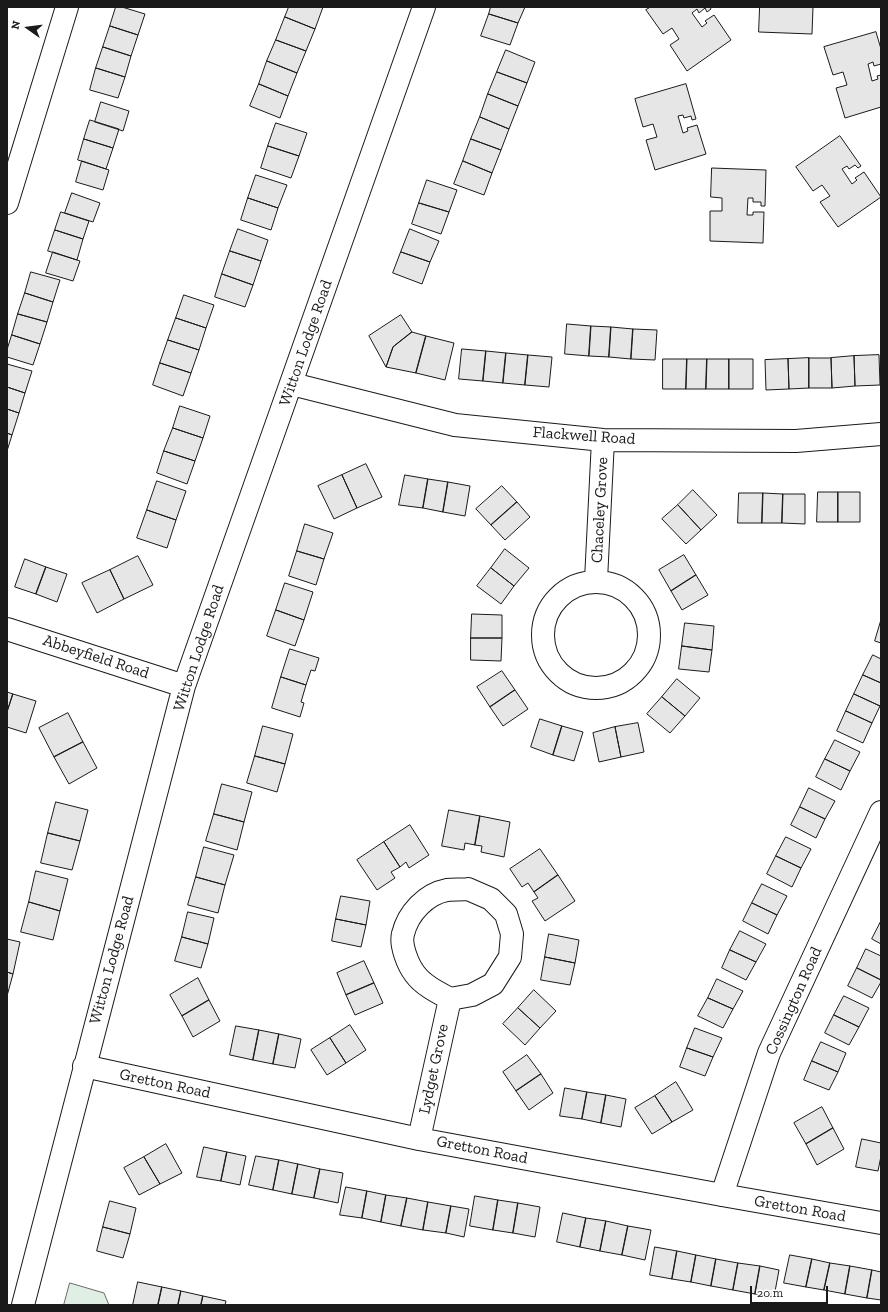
<!DOCTYPE html>
<style>
body{margin:0}
#map{position:relative;width:888px;height:1312px;overflow:hidden;background:#fff;font-family:"Zilla Slab",serif}
canvas{display:block}
.frame{position:absolute;inset:0;border:8px solid #1a1a1a;pointer-events:none}
.north{position:absolute;left:8px;top:8px;width:40px;height:40px;-webkit-text-stroke:3px #fff;paint-order:stroke;rotate:284deg;font-size:11px;font-weight:700;line-height:16px;text-align:center;color:#1a1a1a}
.north::after{content:'';display:block;margin:auto;width:14px;height:18px;background:#1a1a1a;clip-path:polygon(50% 0,100% 100%,50% 72%,0 100%)}
.scale{position:absolute;left:750px;top:1286px;width:78px;height:18px;box-sizing:border-box;border:2px solid #1a1a1a;border-top:0;padding-left:5px;font-size:12px;line-height:14px;white-space:nowrap;color:#1a1a1a;-webkit-text-stroke:3px #fff;paint-order:stroke}
</style>
<div id="map">
<canvas width="888" height="1312"></canvas>
<div class="frame"></div>
<div class="north">N</div>
<div class="scale">20 m</div>
</div>
<script>
const context = document.querySelector('canvas').getContext('2d');
context.lineJoin = 'round';
function fill(path, color) { context.fillStyle = color; context.fill(path, 'evenodd'); }
function strokePath(path, color, width, dash) { context.strokeStyle = color; context.lineWidth = width; context.lineCap = dash ? 'butt' : 'round'; context.setLineDash(dash || []); context.stroke(path); }
function write(font, color, halo, rows, align = 'center') {
  context.font = font + ' "Zilla Slab",serif'; context.lineWidth = 3; context.setLineDash([]); context.textBaseline = 'middle'; context.strokeStyle = halo; context.fillStyle = color; for (const [text, x, y, turn = 0] of rows) {
    context.save(); context.translate(x, y); context.rotate((+turn || 0) * Math.PI / 180); context.textAlign = isNaN(turn) ? turn : align; if (halo) context.strokeText(text, 0, 0); context.fillText(text, 0, 0); context.restore();
  }
}
const green = new Path2D(`
 M70 1283 104 1293 109 1305H64Z`);
fill(green, '#e0efe3');
strokePath(green, '#6a6a6a', 1);
const building = new Path2D(`
 M116 7H122L145 14 138 35 110 26Z
 M289 7H323L315 29 285 17Z
 M491 7H525L518 23 489 14Z
 M651 7H710L711 9 707 12 705 8 699 13 697 9 692 13 702 27 707 23 705 21 714 15 731 40 687 71 670 45 679 39 672 28 663 34 646 10Z
 M760 7H813L812 34 759 32Z
 M489 14 518 23 510 45 481 36Z
 M285 17 315 29 306 51 276 40Z
 M110 26 138 35 131 56 103 47Z
 M876 32 881 49V64L874 66 873 62 868 64 872 81 878 79 877 76 881 75V107L845 118 836 88 847 85 843 72 833 75 824 47Z
 M276 40 306 51 297 73 267 61Z
 M103 47 131 56 125 77 96 68Z
 M506 50 535 62 527 83 497 72Z
 M267 61 297 73 288 96 259 84Z
 M96 68 125 77 118 98 90 90Z
 M497 72 527 83 518 106 488 94Z
 M259 84 288 96 280 118 250 106Z
 M686 84 696 119 692 120 691 116 684 118 683 115 678 116 683 133 688 131 687 128 697 125 706 154 655 170 646 140 657 137 653 124 643 127 635 99Z
 M488 94 518 106 509 129 480 117Z
 M101 102 129 111 123 131 95 122Z
 M480 117 509 129 501 150 471 139Z
 M90 120 119 129 113 148 84 139Z
 M276 123 307 133 299 156 268 146Z
 M840 136 861 166 858 168 855 165 849 169 847 166 842 169 852 184 857 180 855 178 864 172 881 197 838 227 820 202 830 196 822 185 813 191 796 167Z
 M84 139 113 148 106 169 78 160Z
 M471 139 501 150 492 173 463 161Z
 M268 146 299 156 291 178 261 168Z
 M82 161 109 170 103 190 76 182Z
 M463 161 492 173 484 195 454 184Z
 M712 168 766 170 765 206H761V202H753V198H748L747 215H753V212H764L763 243 710 241V211H722V198L711 197Z
 M256 175 287 185 278 208 248 198Z
 M427 180 457 190 449 212 419 203Z
 M72 193 100 203 93 222 65 213Z
 M248 198 278 208 271 230 241 220Z
 M419 203 449 212 441 234 412 224Z
 M61 212 89 221 83 239 55 230Z
 M238 229 268 240 261 261 230 251Z
 M410 229 439 241 430 262 401 252Z
 M55 230 83 239 77 260 48 251Z
 M230 251 261 261 253 285 222 274Z
 M53 252 80 261 73 281 46 273Z
 M401 252 430 262 422 284 393 273Z
 M31 272 60 280 53 302 25 293Z
 M222 274 253 285 245 307 215 297Z
 M25 293 53 302 47 322 18 314Z
 M184 295 214 305 206 328 176 318Z
 M18 314 47 322 40 344 12 335Z
 M401 315 412 332 393 347 386 367 369 336Z
 M176 318 206 328 199 350 168 340Z
 M567 324 591 326 589 356 565 354Z
 M591 326 611 327 609 357 589 356Z
 M611 327 633 329 631 359 609 357Z
 M633 329 657 330 655 360 631 359Z
 M412 332 426 336 416 373 386 367 393 347Z
 M12 335 40 344 33 365 7 357V350Z
 M426 336 454 343 445 380 416 373Z
 M168 340 199 350 191 373 160 363Z
 M462 349 486 351 483 381 459 379Z
 M486 351 506 353 503 383 483 381Z
 M506 353 528 355 525 385 503 383Z
 M528 355 552 357 549 387 525 385Z
 M879 355 880 385 855 386 854 356Z
 M854 356 855 386 832 388 831 358Z
 M809 358H831L832 388H809Z
 M809 358V388L789 389 788 359Z
 M663 359H687L686 389H663Z
 M687 359H707L706 389H686Z
 M707 359H729V389H706Z
 M729 359H753V389H729Z
 M788 359 789 389 766 390 765 360Z
 M160 363 191 373 183 396 153 385Z
 M7 364 32 371 25 393 7 387Z
 M7 387 25 393 19 413 7 409Z
 M180 406 210 416 203 438 173 428Z
 M7 409 19 413 12 435 7 433Z
 M173 428 203 438 195 461 164 451Z
 M7 433 12 435 7 451Z
 M164 451 195 461 187 484 157 473Z
 M366 464 382 497 357 508 342 475Z
 M342 475 357 508 334 519 318 486Z
 M405 475 428 479 423 508 399 505Z
 M428 479 448 482 443 512 423 508Z
 M157 481 186 491 176 520 147 510Z
 M448 482 470 486 465 516 443 512Z
 M502 486 517 502 491 525 476 509Z
 M693 490 717 515 701 530 678 505Z
 M818 492H838V522H817Z
 M838 492H860V522H838Z
 M739 493H763L762 523H738Z
 M763 493 783 494 782 523H762Z
 M783 494H805V524L782 523Z
 M517 502 530 517 505 540 491 525Z
 M678 505 701 530 686 544 662 519Z
 M147 510 176 520 167 548 137 538Z
 M305 524 333 533 324 559 297 551Z
 M505 549 529 568 514 586 491 568Z
 M297 551 324 559 316 585 289 576Z
 M684 555 696 575 671 591 659 570Z
 M138 556 153 585 124 599 110 570Z
 M25 559 46 567 36 594 15 587Z
 M46 567 67 574 57 602 36 594Z
 M491 568 514 586 501 604 477 586Z
 M110 570 124 599 97 613 82 583Z
 M696 575 708 595 682 610 671 591Z
 M285 583 313 592 304 620 276 610Z
 M276 610 304 620 295 646 267 636Z
 M472 614 502 615V638H471Z
 M881 620V643L875 641Z
 M685 623 714 626 712 650 682 646Z
 M471 638H502L501 661 471 660Z
 M682 646 712 650 709 672 679 669Z
 M290 649 319 658 315 671 311 670 306 685 281 677Z
 M873 655 881 659V683L863 675Z
 M502 671 515 690 490 707 477 687Z
 M863 675 881 683V703L880 706 854 694Z
 M281 677 306 685 301 702 304 703 300 717 272 708Z
 M677 679 700 698 685 716 662 697Z
 M515 690 528 709 503 726 490 707Z
 M7 692 13 694 7 712Z
 M13 694 36 701 26 733 7 727V712Z
 M854 694 880 706 872 723 846 711Z
 M662 697 685 716 670 733 647 714Z
 M846 711 872 723 863 743 837 731Z
 M68 713 83 742 54 757 39 728Z
 M540 719 562 726 553 755 531 747Z
 M638 723 644 752 621 757 615 727Z
 M263 726 293 734 285 764 255 756Z
 M562 726 583 732 574 761 553 755Z
 M615 727 621 757 599 762 593 733Z
 M835 740 860 752 850 771 825 759Z
 M83 742 97 768 69 784 54 757Z
 M255 756 285 764 277 792 247 783Z
 M825 759 850 771 841 790 816 777Z
 M222 784 252 792 244 822 214 814Z
 M809 788 835 801 825 819 800 807Z
 M56 802 88 810 80 841 48 833Z
 M800 807 825 819 816 838 791 825Z
 M449 810 480 816 475 845 465 843 464 850 442 846Z
 M214 814 244 822 237 850 206 841Z
 M480 816 510 822 504 857 481 852 482 846 475 845Z
 M410 825 429 855 409 868 406 862 400 867 384 842Z
 M48 833 80 841 72 870 41 863Z
 M786 837 811 849 801 868 776 856Z
 M384 842 400 867 391 872 395 878 377 890 357 860Z
 M204 847 234 855 225 885 196 877Z
 M540 849 558 875 534 892 528 883 522 887 510 869Z
 M776 856 801 868 792 887 767 874Z
 M36 871 68 879 60 911 29 902Z
 M558 875 575 901 545 921 532 901 538 898 534 892Z
 M196 877 225 885 218 913 188 905Z
 M762 884 787 896 777 915 752 903Z
 M341 896 370 901 366 925 336 919Z
 M29 902 60 911 53 940 21 932Z
 M752 903 777 915 768 934 743 921Z
 M188 912 214 918 208 944 182 937Z
 M336 919 366 925 361 947 332 941Z
 M881 921V944L872 939Z
 M740 931 766 944 756 962 730 950Z
 M549 934 579 940 575 963 545 957Z
 M182 937 208 944 201 968 175 961Z
 M7 939 20 942 13 974 7 972Z
 M866 949 881 956V980L857 968Z
 M730 950 756 962 746 980 722 968Z
 M545 957 575 963 570 985 541 980Z
 M364 961 374 983 346 995 337 973Z
 M857 968 881 980V982L872 998 848 986Z
 M7 972 13 974 7 996Z
 M198 978 209 1000 182 1016 170 995Z
 M717 979 743 991 733 1009 708 998Z
 M374 983 383 1003 355 1015 346 995Z
 M534 990 556 1011 540 1028 518 1008Z
 M844 996 869 1008 859 1027 834 1015Z
 M708 998 733 1009 723 1028 698 1016Z
 M209 1000 220 1021 193 1037 182 1016Z
 M518 1008 540 1028 525 1045 503 1024Z
 M834 1015 859 1027 849 1045 825 1033Z
 M350 1025 366 1050 346 1063 330 1038Z
 M236 1026 259 1030 253 1060 230 1055Z
 M695 1028 722 1038 713 1057 687 1048Z
 M259 1030 279 1034 273 1064 253 1060Z
 M279 1034 301 1039 295 1068 273 1064Z
 M330 1038 346 1063 327 1075 311 1050Z
 M821 1042 846 1053 838 1072 812 1061Z
 M687 1048 713 1057 705 1076 680 1067Z
 M527 1055 541 1074 516 1091 503 1072Z
 M812 1061 838 1072 829 1090 804 1080Z
 M541 1074 553 1093 529 1110 516 1091Z
 M676 1082 693 1110 672 1122 655 1096Z
 M565 1088 587 1092 582 1119 560 1116Z
 M587 1092 606 1095 601 1123 582 1119Z
 M606 1095 626 1099 621 1127 601 1123Z
 M655 1096 672 1122 652 1134 635 1108Z
 M822 1107 833 1128 806 1144 794 1123Z
 M833 1128 844 1149 817 1165 806 1144Z
 M862 1139 881 1143V1156L878 1171 856 1167Z
 M166 1144 182 1173 160 1184 144 1157Z
 M204 1147 227 1152 221 1181 197 1177Z
 M227 1152 246 1156 240 1185 221 1181Z
 M256 1156 279 1160 273 1190 249 1185Z
 M144 1157 160 1184 139 1195 124 1168Z
 M279 1160 298 1164 292 1194 273 1190Z
 M298 1164 320 1169 314 1198 292 1194Z
 M320 1169 343 1173 338 1203 314 1198Z
 M346 1187 367 1191 362 1218 340 1215Z
 M367 1191 386 1195 381 1222 362 1218Z
 M386 1195 407 1198 401 1226 381 1222Z
 M475 1196 498 1200 493 1230 470 1226Z
 M407 1198 428 1202 423 1230 401 1226Z
 M498 1200 518 1203 513 1233 493 1230Z
 M110 1201 136 1208 130 1234 103 1227Z
 M428 1202 451 1206 446 1233 423 1230Z
 M518 1203 540 1207 535 1237 513 1233Z
 M451 1206 469 1209 464 1237 446 1233Z
 M563 1213 586 1218 580 1247 557 1242Z
 M586 1218 606 1221 600 1251 580 1247Z
 M606 1221 628 1226 622 1255 600 1251Z
 M628 1226 651 1230 645 1260 622 1255Z
 M103 1227 130 1234 123 1258 97 1251Z
 M655 1247 677 1251 672 1279 650 1275Z
 M677 1251 696 1255 691 1282 672 1279Z
 M696 1255 716 1259 711 1286 691 1282Z
 M790 1255 812 1259 806 1287 784 1283Z
 M716 1259 738 1263 733 1290 711 1286Z
 M812 1259 830 1263 824 1290 806 1287Z
 M738 1263 760 1266 755 1294 733 1290Z
 M830 1263 850 1266 845 1294 824 1290Z
 M760 1266 779 1270 774 1297 755 1294Z
 M850 1266 872 1270 867 1298 845 1294Z
 M872 1270 881 1272V1300L867 1298Z
 M138 1282 162 1287 158 1305H133Z
 M162 1287 181 1291 178 1305H158Z
 M181 1291 203 1296 201 1305H178Z
 M203 1296 226 1301 225 1305H201Z`);
fill(building, '#e6e6e6');
strokePath(building, '#1a1a1a', 1);
const minor = new Path2D(`
 M7 203 67 7
 M292 384 455 425 603 440 796 441 881 434
 M596 580 603 440
 M543 635a53 53 0 1 1 106 0a53 53 0 1 1-106 0Z
 M7 629 184 686
 M468 889 491 899 506 914 512 934 510 957 493 984 472 995 450 999C437 992 423 985 415 974 408 965 400 945 403 934 408 913 426 894 447 890 454 889 462 890 468 889Z
 M84 1066 419 1139 722 1195 881 1223
 M419 1139 450 999
 M722 1195 769 1053 881 812
 M23 1305 184 686 424 7`);
strokePath(minor, '#1a1a1a', 24);
strokePath(minor, '#fff', 22);
write('16px', '#1a1a1a', '#fff', [
 ["Witton Lodge Road",306,343,-71],
 ["Flackwell Road",584,436,4],
 ["Chaceley Grove",600,510,-87],
 ["Witton Lodge Road",199,648,-72],
 ["Abbeyfield Road",96,657,18],
 ["Witton Lodge Road",112,960,-75],
 ["Cossington Road",794,1001,-66],
 ["Lydget Grove",434,1069,-78],
 ["Gretton Road",165,1084,12],
 ["Gretton Road",482,1150,11],
 ["Gretton Road",800,1209,10]
]);
</script>
